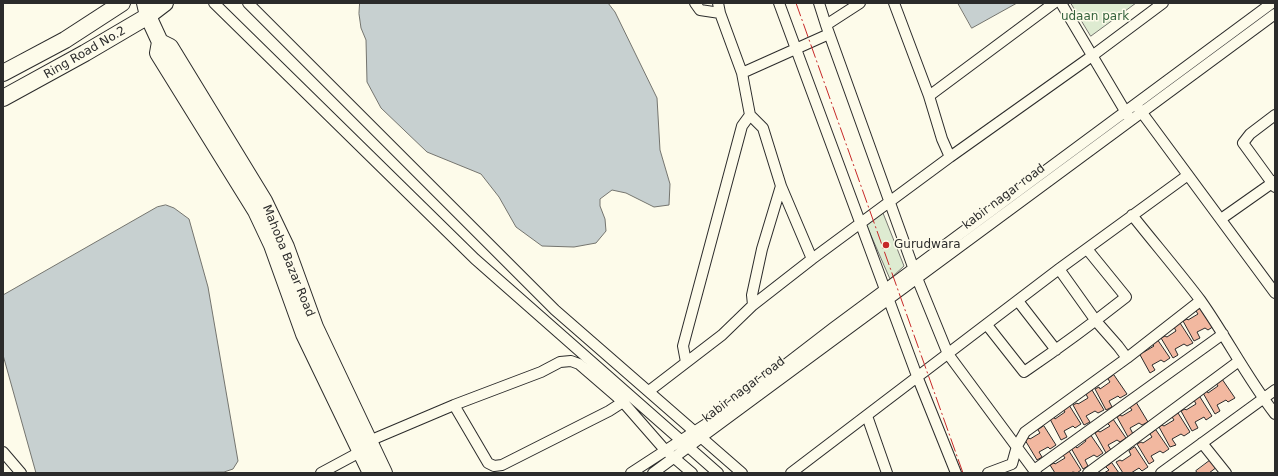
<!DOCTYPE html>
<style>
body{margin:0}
#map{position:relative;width:1278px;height:476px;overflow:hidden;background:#fdfbea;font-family:"DejaVu Sans",sans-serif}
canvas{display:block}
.frame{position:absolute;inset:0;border:4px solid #2b2b2b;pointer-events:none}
</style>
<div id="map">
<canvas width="1278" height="476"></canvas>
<div class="frame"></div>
</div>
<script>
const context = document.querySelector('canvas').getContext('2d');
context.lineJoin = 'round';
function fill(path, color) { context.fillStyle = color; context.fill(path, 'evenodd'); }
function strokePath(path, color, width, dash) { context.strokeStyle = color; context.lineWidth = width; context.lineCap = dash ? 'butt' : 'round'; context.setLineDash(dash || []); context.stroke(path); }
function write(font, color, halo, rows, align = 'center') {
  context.font = font + ' "DejaVu Sans",sans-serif'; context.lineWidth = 3; context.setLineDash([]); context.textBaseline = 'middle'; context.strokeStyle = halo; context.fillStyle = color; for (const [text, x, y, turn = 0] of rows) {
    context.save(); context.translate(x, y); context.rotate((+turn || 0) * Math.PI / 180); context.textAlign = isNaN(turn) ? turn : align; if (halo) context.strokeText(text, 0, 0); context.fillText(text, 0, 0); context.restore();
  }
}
const green = new Path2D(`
 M1071 3H1136L1091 36Z
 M883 213 904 266 890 279 866 224Z`);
fill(green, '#deebd1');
strokePath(green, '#74746e', 1);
const water = new Path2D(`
 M360 3H608L615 12 657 98 660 150 670 184 669 205 654 207 626 193 612 190 600 199V206L605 219 606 231 596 243 574 247 542 246 516 227 499 197 481 174 427 152 381 108 367 82 366 40 361 28 359 14Z
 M958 3H1017L972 28Z
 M166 205 174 208 189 219 208 287 238 461 233 469 224 472 36 473 3 355V295L157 207Z`);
fill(water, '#c7d0d0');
strokePath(water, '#74746e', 1);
const building = new Path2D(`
 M1202 307 1214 326 1208 330 1205 328 1197 332 1200 338 1194 341 1183 321 1187 319 1188 320 1198 314 1196 311Z
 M1180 323 1193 343 1187 346 1184 344 1175 349 1178 355 1173 358 1161 338 1165 336 1167 337 1176 331 1174 327Z
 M1157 339 1170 358 1164 362 1161 360 1152 365 1155 370 1150 373 1139 353 1142 351 1144 352 1154 346 1151 343Z
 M1114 375 1127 394 1120 398 1118 396 1109 401 1112 407 1106 410 1095 389 1099 387 1100 389 1110 382 1108 379Z
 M1222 379 1235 398 1228 402 1226 400 1217 405 1220 411 1215 414 1203 393 1207 391 1208 393 1218 386 1216 383Z
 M1092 390 1104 410 1098 413 1095 411 1086 416 1090 422 1084 425 1073 405 1077 403 1078 404 1088 398 1086 394Z
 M1200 397 1212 416 1206 420 1204 417 1195 422 1198 428 1192 431 1181 411 1185 409 1186 410 1196 404 1194 400Z
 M1136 402 1148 422 1142 425 1139 423 1130 428 1133 434 1128 437 1117 417 1120 415 1122 416 1132 410 1129 406Z
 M1069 405 1081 424 1075 428 1073 426 1064 431 1067 437 1061 440 1050 419 1054 417 1055 419 1065 412 1063 409Z
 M1178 413 1190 432 1184 436 1181 434 1172 439 1176 445 1170 447 1159 427 1162 425 1164 426 1174 420 1172 417Z
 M1113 419 1126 438 1120 442 1117 440 1108 445 1111 450 1106 453 1095 433 1098 431 1100 432 1110 426 1107 423Z
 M1044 426 1056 445 1050 449 1048 447 1039 452 1042 457 1037 460 1025 440 1029 438 1030 439 1040 433 1038 430Z
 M1156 430 1169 449 1163 453 1160 451 1151 456 1154 461 1149 464 1137 444 1141 442 1143 443 1152 437 1150 434Z
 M1090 434 1103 453 1097 457 1094 455 1085 460 1088 466 1083 469 1071 448 1075 446 1077 448 1086 441 1084 438Z
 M1135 447 1148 467 1142 471 1139 468 1131 473H1123L1116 462 1120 460 1122 461 1131 455 1129 451Z
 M1069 451 1081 470 1077 473 1073 472 1070 473H1055L1050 465 1054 463 1055 464 1065 458 1063 455Z
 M1212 459 1217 467 1209 473H1197L1196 471Z
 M1112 463 1119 473H1104L1109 470 1106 467Z`);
fill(building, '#f2b8a0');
strokePath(building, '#2b2b2b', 1);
const street = new Path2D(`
 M214 3 475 259 718 473
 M248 3 555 310 742 473
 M695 3 700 10 720 13
 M718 3 720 13 742 73 750 115 763 128 781 186 762 249 752 295 753 305
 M779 3 917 376 956 473
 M819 3 826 25
 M860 3 826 25 917 278 948 354 1036 473
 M1061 3 1128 116
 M742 73 829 34
 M929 96 1054 3
 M1137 106 1275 293
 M1275 115 1250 134 1243 143 1275 187
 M950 157 1092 56 1163 3
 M781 186 812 259
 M1132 215C1155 244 1179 272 1201 301 1227 338 1247 378 1275 414
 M1221 219 1275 181
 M1059 269 1096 321 1118 346 1127 358
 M1018 301 1056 350
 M987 325 1024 372C1059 348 1093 323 1126 297L1087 249
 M686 362 683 346 742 126 750 115
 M649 391 722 335 753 305 812 259 950 157 942 139 929 96 894 3
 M454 405 488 463 494 466 502 465 609 411 623 402 665 450 692 473
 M867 416 887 473
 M1202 443 1226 473
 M3 452 21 473
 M1034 470 1223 334
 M321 473 360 452 369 441 454 405 541 372 560 362 571 361 579 364 623 402
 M631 473 720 415 833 328 1272 3
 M653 473 1275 14
 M791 473 1059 269 1188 175
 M988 473 1012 464 1017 446 1025 432 1127 358 1200 301
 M1088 473 1239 361
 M1161 473 1275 390`);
const primary = new Path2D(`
 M145 3 148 16 160 42 158 53 256 211 272 245 304 334 371 473
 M160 42 170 47 264 201 286 247 315 327 384 473
 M3 73 65 40 122 3
 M3 98 85 53 148 16 165 3`);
strokePath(street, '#2b2b2b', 12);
strokePath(primary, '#2b2b2b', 18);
strokePath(street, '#fdfbea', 10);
strokePath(primary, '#fdfbea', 16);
strokePath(new Path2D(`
 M796 3 963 473`), '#c62828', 1, [14, 3, 2, 3]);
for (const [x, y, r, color] of [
 [886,245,4,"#c62828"]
]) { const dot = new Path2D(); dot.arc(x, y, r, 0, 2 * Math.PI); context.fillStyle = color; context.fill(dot); strokePath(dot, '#fdfbea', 1.5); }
write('12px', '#34623c', '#fdfbea', [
 ["udaan park",1095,17]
]);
write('12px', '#2b2b2b', '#fdfbea', [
 ["Ring Road No.2",85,53,-30],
 ["kabir nagar road",1004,197,-37],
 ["Mahoba Bazar Road",288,261,68],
 ["kabir nagar road",744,390,-37]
]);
write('12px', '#2b2b2b', '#fdfbea', [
 ["Gurudwara",894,245]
], 'left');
</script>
